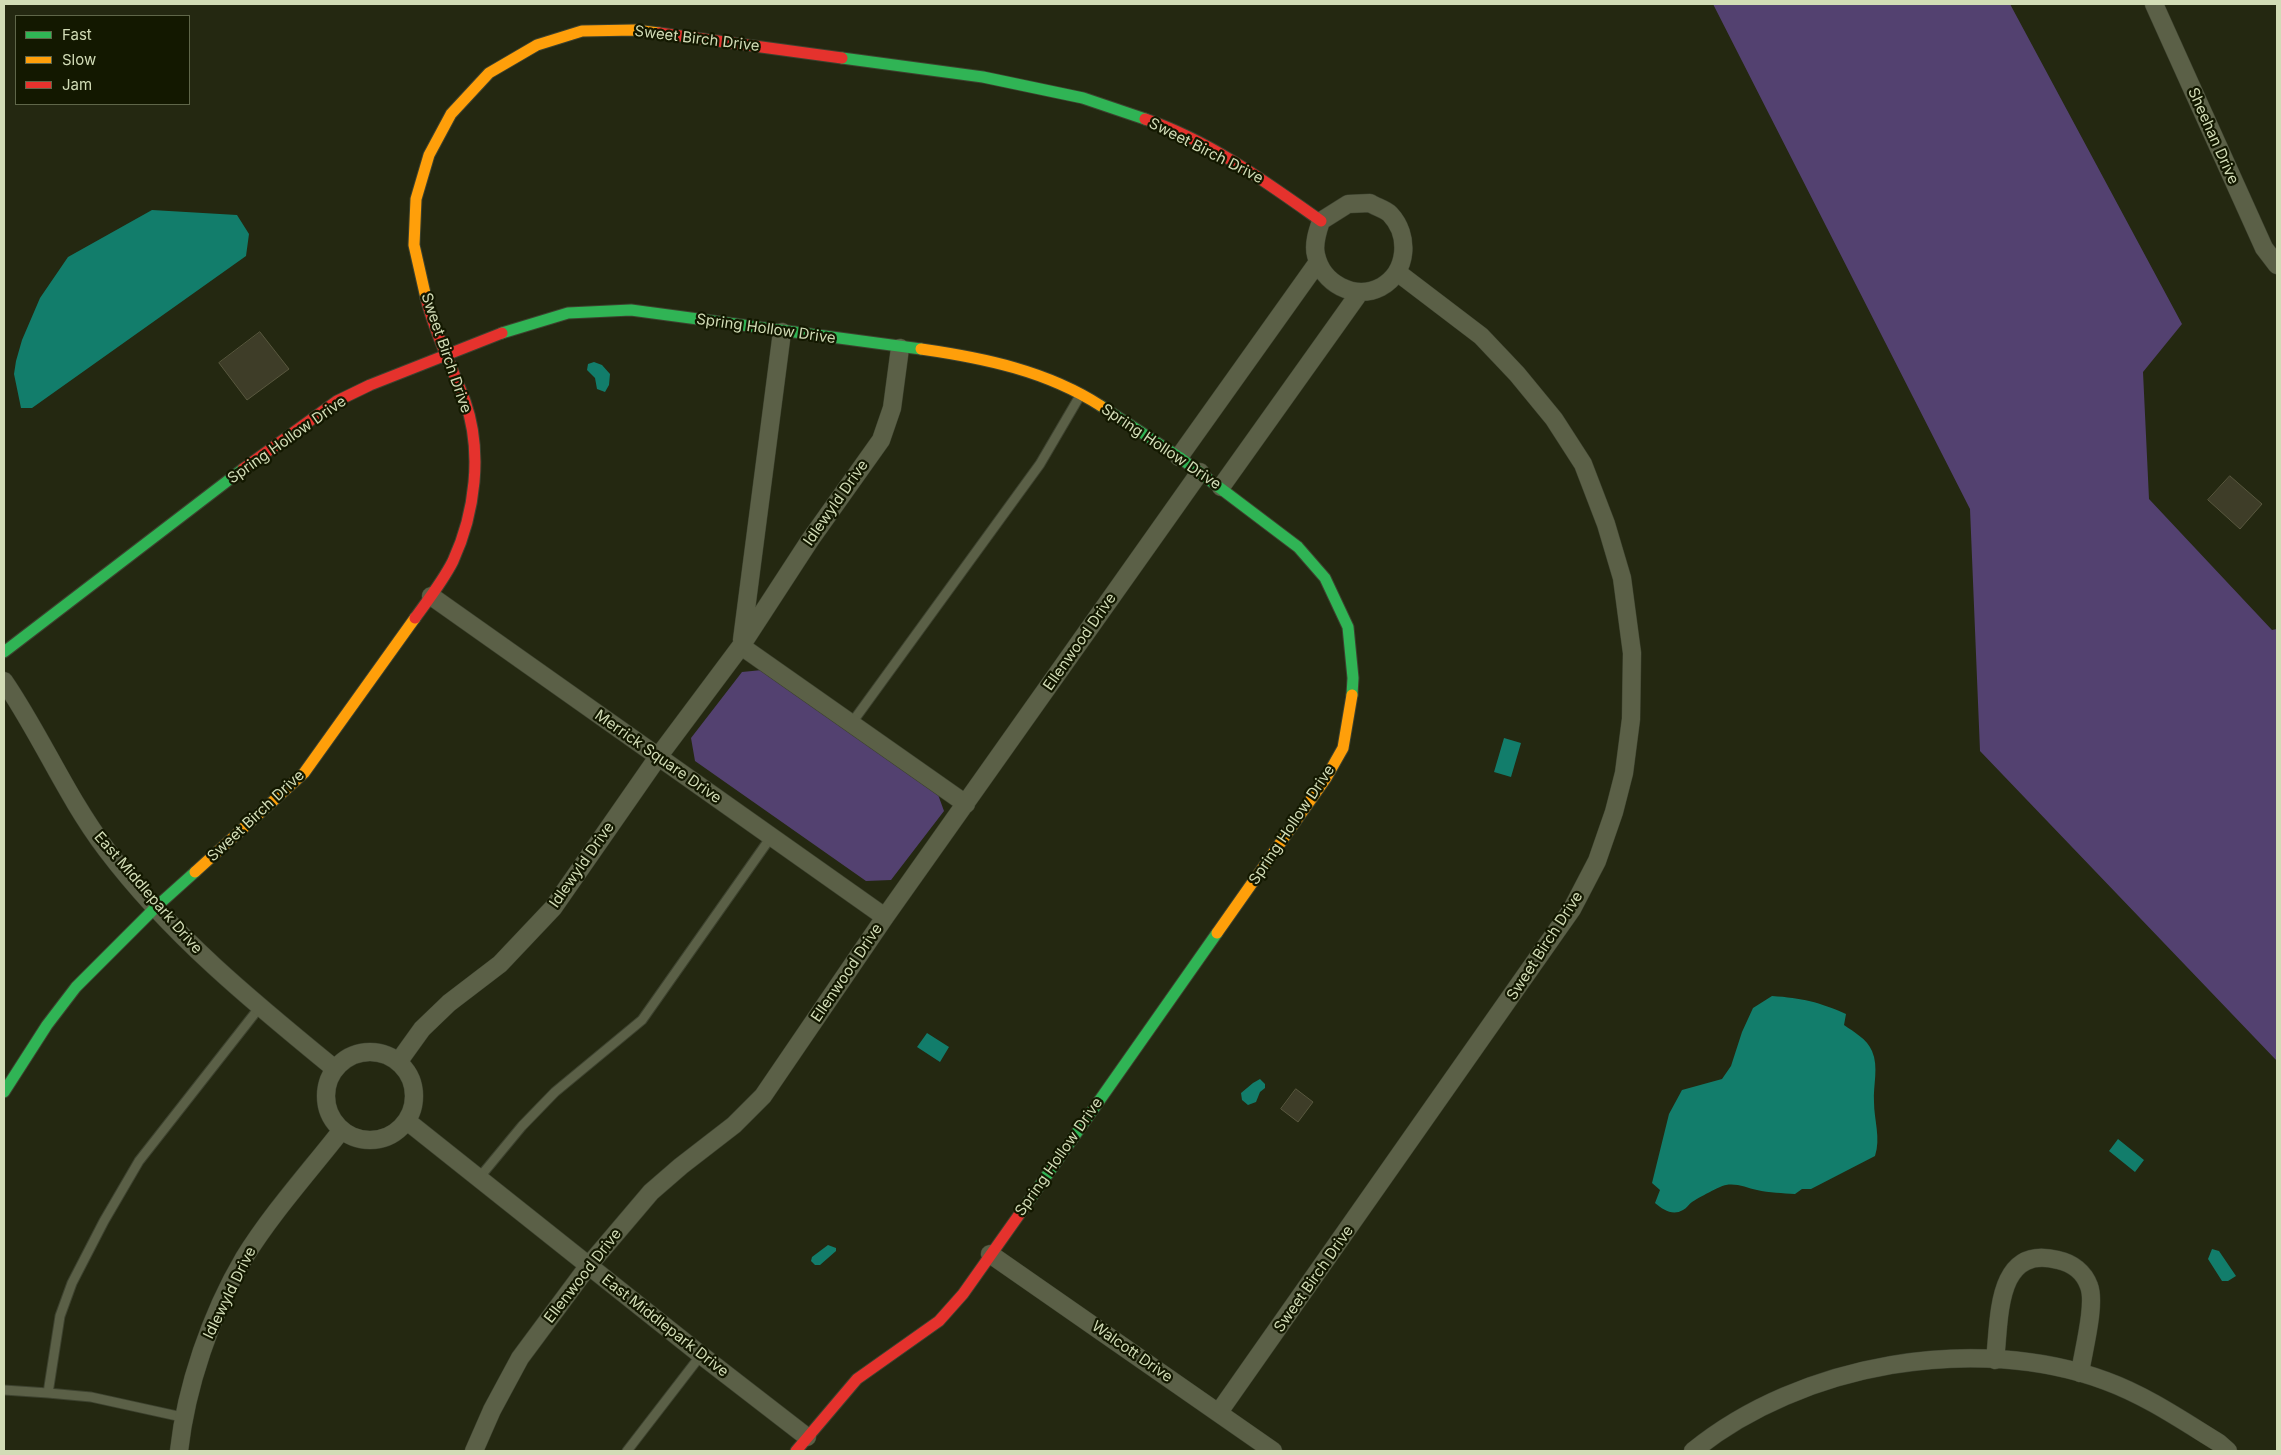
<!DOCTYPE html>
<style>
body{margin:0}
#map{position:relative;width:2281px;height:1455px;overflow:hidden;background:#242811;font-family:Inter,sans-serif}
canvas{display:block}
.frame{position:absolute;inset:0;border:5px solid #d2dcb6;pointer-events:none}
.legend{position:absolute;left:15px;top:15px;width:175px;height:90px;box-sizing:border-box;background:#131800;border:1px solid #5f6649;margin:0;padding:6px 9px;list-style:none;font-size:15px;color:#d2dcb6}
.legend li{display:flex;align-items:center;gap:10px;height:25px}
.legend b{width:25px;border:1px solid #5f6649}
</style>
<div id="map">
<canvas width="2281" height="1455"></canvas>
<div class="frame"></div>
<ul class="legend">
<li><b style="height:6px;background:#30b455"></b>Fast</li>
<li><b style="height:6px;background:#ff9f0a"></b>Slow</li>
<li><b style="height:6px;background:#e5322d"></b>Jam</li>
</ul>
</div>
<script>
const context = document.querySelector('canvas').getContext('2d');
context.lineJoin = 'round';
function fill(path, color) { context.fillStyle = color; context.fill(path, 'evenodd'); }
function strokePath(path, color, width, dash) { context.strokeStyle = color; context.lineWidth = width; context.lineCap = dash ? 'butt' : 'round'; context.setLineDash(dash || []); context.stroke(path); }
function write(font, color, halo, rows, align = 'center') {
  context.font = font + ' Inter,sans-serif'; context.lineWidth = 4.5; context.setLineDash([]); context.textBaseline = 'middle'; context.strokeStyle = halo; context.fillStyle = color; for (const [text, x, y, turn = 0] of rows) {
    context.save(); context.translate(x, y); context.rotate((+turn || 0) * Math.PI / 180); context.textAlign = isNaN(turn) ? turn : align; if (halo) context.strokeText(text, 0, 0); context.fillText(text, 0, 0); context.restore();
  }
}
fill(new Path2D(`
 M1713 4H2010L2182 324 2143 372 2149 499 2272 630 2277 629V1061L1980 751 1970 509Z
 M762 670 936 789 944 811 891 880 866 881 695 761 691 738 742 672Z`), '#534170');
fill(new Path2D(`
 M152 210 237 215 249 234 246 256 32 408H21L14 374 16 361 22 340 40 298 68 257Z
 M594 362 602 365 610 374 609 385 605 392 597 389 595 378 587 370 588 364Z
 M1504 738 1521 743 1511 777 1494 772Z
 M1772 996C1802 998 1819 1002 1846 1014L1844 1025C1854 1032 1867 1039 1872 1051 1879 1067 1873 1085 1874 1102 1874 1120 1881 1138 1875 1156L1811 1189H1802L1795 1194C1783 1193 1769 1193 1757 1190 1747 1188 1737 1183 1726 1185 1720 1186 1698 1198 1692 1202 1689 1204 1687 1208 1683 1210 1673 1216 1663 1210 1655 1203L1660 1190 1652 1183 1669 1114 1682 1090 1722 1079 1731 1066 1742 1032 1753 1008Z
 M927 1033 949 1047 940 1062 917 1047Z
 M1260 1079 1265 1084V1088L1260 1092 1256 1102 1248 1105 1242 1100 1241 1093 1253 1083Z
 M2118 1139 2144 1160 2135 1172 2109 1151Z
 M828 1245 836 1248V1251L820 1265H815L811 1261 812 1257Z
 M2212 1249 2219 1251 2236 1276 2228 1281H2222L2208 1259Z`), '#127d6b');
const building = new Path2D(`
 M260 332 289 369 247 400 219 363Z
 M2230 476 2262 504 2240 529 2208 500Z
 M1296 1089 1313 1102 1298 1122 1281 1109Z`);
fill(building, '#3e3d28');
strokePath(building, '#59583f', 1);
const lane = new Path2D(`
 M851 724 1040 464 1081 394
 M479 1178 522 1126 555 1092 642 1020 771 837
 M4 1390 48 1393 60 1316 72 1283 104 1221 139 1161 259 1008
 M48 1393 91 1397 182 1417
 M627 1451 701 1355`);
const street = new Path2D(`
 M2154 4 2264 248 2277 265
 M1370 203C1376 207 1385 209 1390 214 1410 235 1408 272 1381 287 1354 301 1322 283 1316 255 1313 244 1318 230 1321 221L1348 204Z
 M1179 457 1318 262
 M1221 487 1360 292
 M431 596 885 917
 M742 640 782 332
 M741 646 966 804
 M4 681C41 735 66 796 106 849 170 934 253 1002 335 1069
 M326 1096a44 44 0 1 1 88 0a44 44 0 1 1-88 0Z
 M399 1061 422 1029 449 1003 500 964 553 908 658 757 741 646 810 540 881 440 892 408 900 348
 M407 1121 701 1355 807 1437
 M990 1254 1273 1451
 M1995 1360C2000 1319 1995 1244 2058 1260 2072 1263 2084 1272 2089 1286 2096 1304 2083 1352 2080 1373
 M1219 1412 1572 909 1597 861 1614 812 1624 773 1631 719 1632 653 1622 578 1606 524 1583 464 1554 419 1517 374 1481 336 1397 272
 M179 1451C186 1387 211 1314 244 1258 272 1213 308 1173 341 1131
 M474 1451 492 1410 520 1358 589 1265 651 1192 681 1166 734 1125 763 1096 885 917 1200 472
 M1693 1451C1801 1363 1976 1333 2106 1381 2147 1396 2183 1421 2219 1443L2228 1451`);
const fast = new Path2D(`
 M842 58 983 77 1083 98 1145 119
 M502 333 568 313 631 310 921 349
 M1101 406 1179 457 1298 547 1325 578 1348 627 1353 678 1352 695
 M4 652 243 469
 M4 1092 47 1025 76 987 156 907 195 872
 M1026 1205 1217 933`);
const slow = new Path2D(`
 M426 298 414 245 416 199 429 155 451 114 489 73 537 45 582 31 635 30 659 33
 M921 349C984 358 1047 371 1101 406
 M195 872 304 773 415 618
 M1217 933 1326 778 1343 748 1352 695`);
const jam = new Path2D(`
 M659 33 842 58
 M1145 119C1210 141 1266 182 1321 221
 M243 469 337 401 370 385 502 333
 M415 618C428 600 443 581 453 561 475 513 483 452 465 401 453 369 434 332 426 298
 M796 1451 857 1379 939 1321 963 1294 1026 1205`);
strokePath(lane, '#3d422f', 11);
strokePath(street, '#3d422f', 19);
strokePath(fast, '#3d422f', 13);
strokePath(slow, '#3d422f', 13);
strokePath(jam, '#3d422f', 13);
strokePath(lane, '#5b6047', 9);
strokePath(street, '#5b6047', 18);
strokePath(fast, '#30b455', 11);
strokePath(slow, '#ff9f0a', 11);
strokePath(jam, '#e5322d', 11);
write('15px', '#d2dcb6', '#131800', [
 ["Sweet Birch Drive",697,39,7],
 ["Sheehan Drive",2213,136,66],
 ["Sweet Birch Drive",1206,151,27],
 ["Spring Hollow Drive",766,329,8],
 ["Sweet Birch Drive",446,353,71],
 ["Spring Hollow Drive",287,440,-35],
 ["Spring Hollow Drive",1161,447,34],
 ["Idlewyld Drive",836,503,-55],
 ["Ellenwood Drive",1080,642,-55],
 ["Merrick Square Drive",658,757,35],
 ["Sweet Birch Drive",256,816,-43],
 ["Spring Hollow Drive",1292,825,-56],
 ["Idlewyld Drive",582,865,-55],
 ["East Middlepark Drive",148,893,49],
 ["Sweet Birch Drive",1545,946,-57],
 ["Ellenwood Drive",847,973,-56],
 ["Spring Hollow Drive",1059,1157,-55],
 ["Ellenwood Drive",583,1276,-52],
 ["Sweet Birch Drive",1314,1279,-55],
 ["Idlewyld Drive",230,1293,-64],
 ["East Middlepark Drive",665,1326,38],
 ["Walcott Drive",1132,1352,35]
]);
</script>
